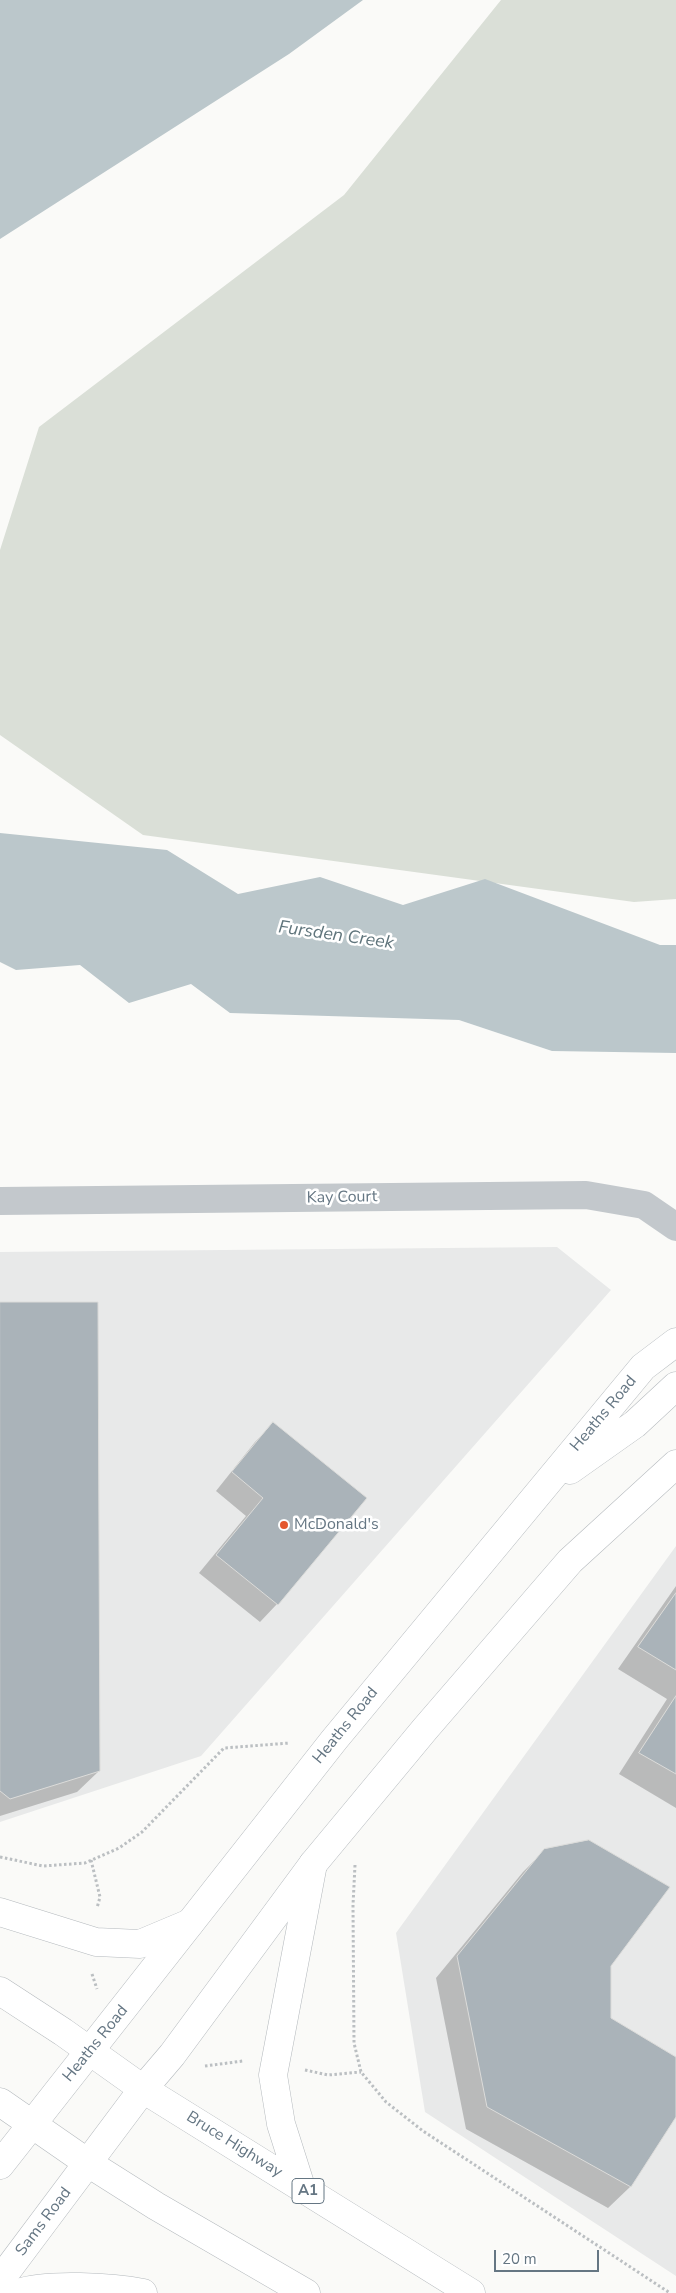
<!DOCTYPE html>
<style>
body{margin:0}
#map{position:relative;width:676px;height:2293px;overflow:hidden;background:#fafaf8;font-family:"Nunito Sans",sans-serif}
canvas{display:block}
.scale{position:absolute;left:494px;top:2250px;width:105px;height:22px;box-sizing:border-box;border:2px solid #657683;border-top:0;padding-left:6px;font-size:15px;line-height:18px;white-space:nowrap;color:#657683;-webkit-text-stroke:4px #fff;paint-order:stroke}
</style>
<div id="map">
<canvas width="676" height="2293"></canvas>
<div class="scale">20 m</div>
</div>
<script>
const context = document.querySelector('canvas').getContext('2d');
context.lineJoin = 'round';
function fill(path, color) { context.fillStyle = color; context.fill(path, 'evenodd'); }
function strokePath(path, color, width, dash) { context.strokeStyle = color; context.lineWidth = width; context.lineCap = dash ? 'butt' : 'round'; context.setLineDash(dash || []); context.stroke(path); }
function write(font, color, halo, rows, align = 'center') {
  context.font = font + ' "Nunito Sans",sans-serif'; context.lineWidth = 5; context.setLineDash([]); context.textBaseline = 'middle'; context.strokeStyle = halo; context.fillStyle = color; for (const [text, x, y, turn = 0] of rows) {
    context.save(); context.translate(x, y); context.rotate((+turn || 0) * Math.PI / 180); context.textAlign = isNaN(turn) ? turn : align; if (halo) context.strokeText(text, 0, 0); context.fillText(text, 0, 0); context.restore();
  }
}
fill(new Path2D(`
 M557 1247 611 1290 201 1756 0 1822V1252Z
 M676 1546V2276L425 2112 396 1933Z`), '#e8e9e9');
fill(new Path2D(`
 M501 0H676V899L634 902 143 835 0 735V550L39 427 344 195Z`), '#dadfd7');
fill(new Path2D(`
 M0 0H363L289 54 0 239Z
 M0 833 167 850 238 894 320 877 403 905 485 879 660 945H676V1053L552 1051 459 1020 230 1013 191 984 129 1003 80 965 16 970 0 962Z`), '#bbc7cb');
fill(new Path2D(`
 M0 1303 99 1771 77 1792 0 1816Z
 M273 1424 365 1498 277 1604 260 1622 199 1573 246 1516 216 1491 255 1442Z
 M676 1586V1808L619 1774 667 1699 618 1669Z
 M545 1850 609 1965 610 2019 676 2059V2114L630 2187 608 2208 466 2129 436 1978 523 1872Z`), '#0003');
const building = new Path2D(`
 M0 1302H98L100 1771 10 1799 0 1791Z
 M273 1422 367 1498 278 1605 216 1555 263 1498 232 1472Z
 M676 1593V1670L638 1647Z
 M676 1696V1774L639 1753Z
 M589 1840 670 1887 611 1966V2018L676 2057V2117L631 2187 487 2107 457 1956 544 1849Z`);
fill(building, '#aab3b9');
strokePath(building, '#dcdcda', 1);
const major = new Path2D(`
 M570 1470 635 1424 676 1386
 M0 2165 334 1740 643 1367 676 1342
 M0 2280 143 2089 172 2055 313 1864 425 1729 570 1561 676 1464`);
const highway = new Path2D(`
 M0 1912 96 1942 140 1944 190 1923
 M0 1991 63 2032 143 2089 471 2293
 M0 2102 88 2163 156 2206 306 2293
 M301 2187 281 2124 273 2075 313 1864
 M18 2293C47 2283 113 2287 143 2293`);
strokePath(major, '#b5babe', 29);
strokePath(highway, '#b4b9bd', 29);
strokePath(new Path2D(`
 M0 1857 43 1866 85 1863 119 1848 142 1832 224 1748 290 1743
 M91 1860 100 1897 97 1908
 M355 1865 353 1905 354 2043 361 2072 386 2102 423 2131 670 2293
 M92 1974 97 1989
 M205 2066 243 2061
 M305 2070 328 2075 361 2072`), '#bbbfc2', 3, [2.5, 2.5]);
strokePath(new Path2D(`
 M0 1201 586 1195 644 1205 676 1227`), '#c3c8cc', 28);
strokePath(major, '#fff', 28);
strokePath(highway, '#fff', 28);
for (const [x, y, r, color] of [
 [284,1525,5,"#e4572e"]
]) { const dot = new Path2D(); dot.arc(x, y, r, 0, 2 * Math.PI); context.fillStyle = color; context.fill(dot); strokePath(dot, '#fff', 2); }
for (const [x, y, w] of [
 [308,2191,32]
]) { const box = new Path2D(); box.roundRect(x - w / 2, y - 12.5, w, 25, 4); context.fillStyle = '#fff'; context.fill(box); strokePath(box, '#657683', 1); }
write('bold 15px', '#657683', null, [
 ["A1",308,2191]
]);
write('16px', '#657683', '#fff', [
 ["Kay Court",342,1198,-1],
 ["Heaths Road",604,1414,-50],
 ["Heaths Road",346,1726,-51],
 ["Heaths Road",96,2044,-51],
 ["Bruce Highway",234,2145,32],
 ["Sams Road",44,2222,-53]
]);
write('16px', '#657683', '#fff', [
 ["McDonald's",294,1525]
], 'left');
write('italic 18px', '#60757c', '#fff', [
 ["Fursden Creek",336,936,8]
]);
</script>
